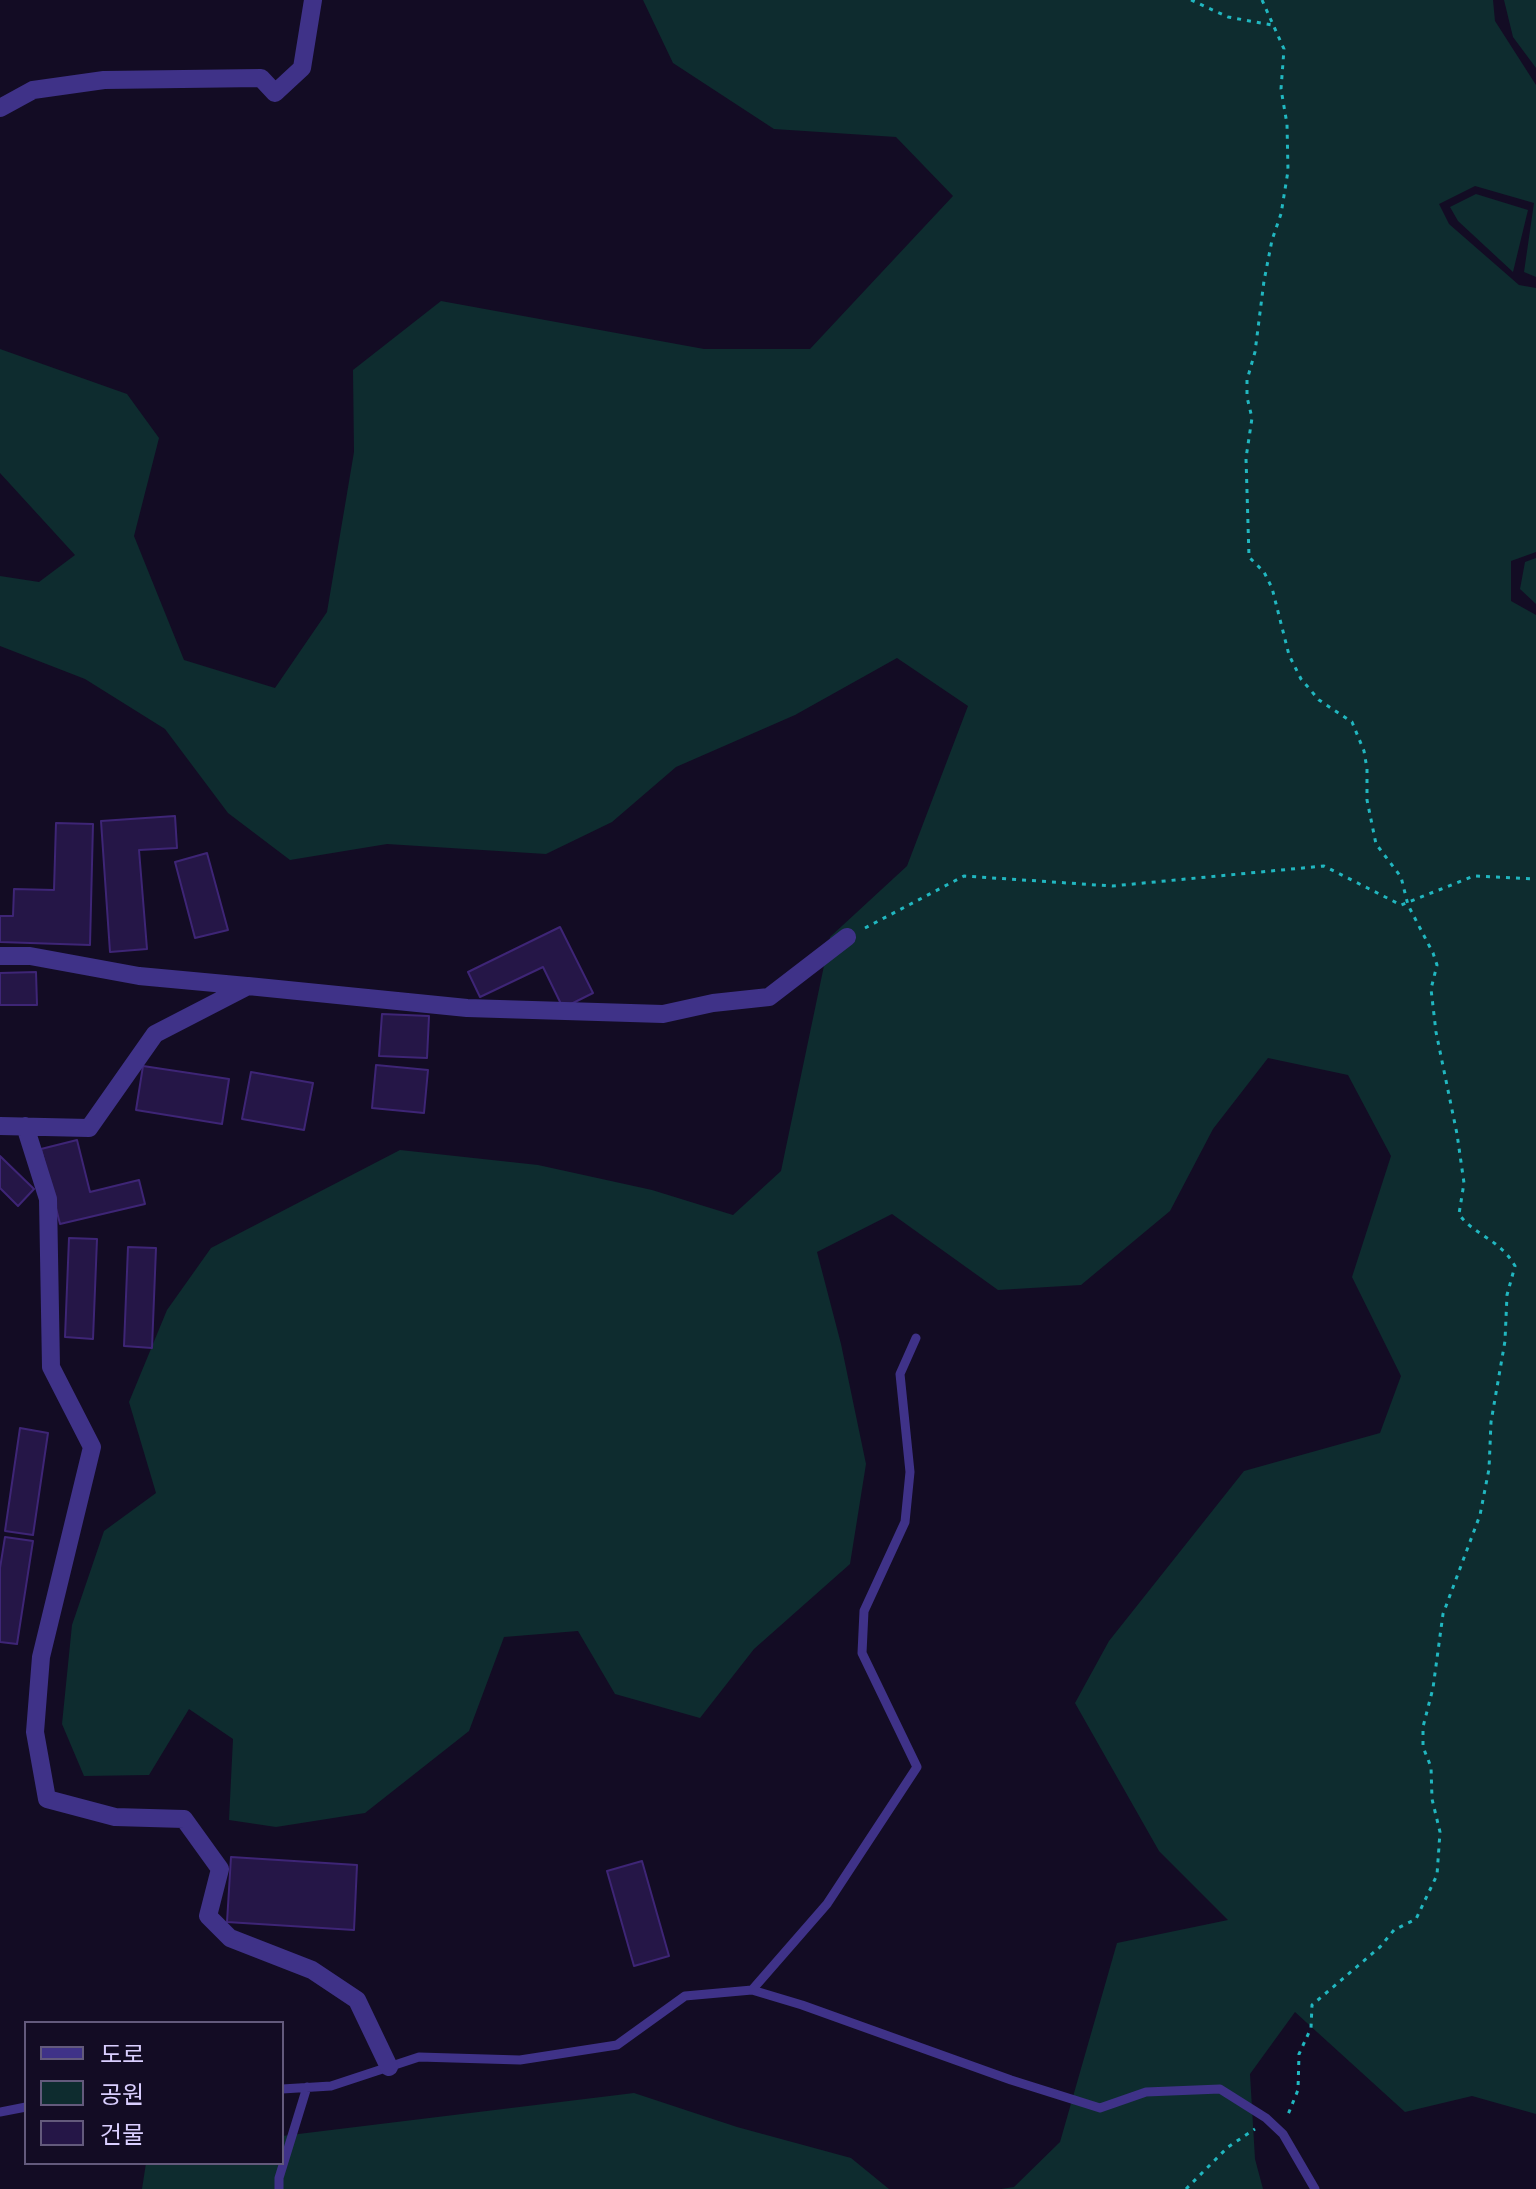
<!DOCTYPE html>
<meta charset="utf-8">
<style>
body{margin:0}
#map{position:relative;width:1536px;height:2189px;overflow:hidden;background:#130c24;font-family:"Alegreya Sans","Noto Sans KR",sans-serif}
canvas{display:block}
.legend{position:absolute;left:24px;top:2021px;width:260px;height:144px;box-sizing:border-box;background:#130c24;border:2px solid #635a7c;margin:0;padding:10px 14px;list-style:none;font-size:24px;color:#dacfff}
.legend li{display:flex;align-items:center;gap:16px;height:40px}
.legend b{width:40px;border:2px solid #635a7c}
</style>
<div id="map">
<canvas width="1536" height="2189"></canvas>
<ul class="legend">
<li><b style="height:10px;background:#3f3288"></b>도로</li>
<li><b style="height:22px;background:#0e2c2f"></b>공원</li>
<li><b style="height:22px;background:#251647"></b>건물</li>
</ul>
</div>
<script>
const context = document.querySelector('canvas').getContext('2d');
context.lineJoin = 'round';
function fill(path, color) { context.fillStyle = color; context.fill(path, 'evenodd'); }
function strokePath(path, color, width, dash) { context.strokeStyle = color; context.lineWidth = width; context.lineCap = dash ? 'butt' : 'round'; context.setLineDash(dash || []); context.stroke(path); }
fill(new Path2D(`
 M643 0H1493L1495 21 1536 85V277L1524 272 1534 203 1475 186 1439 204 1449 224 1519 285 1536 288V552L1511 561V601L1536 615V2114L1472 2096 1405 2112 1295 2012 1250 2074 1255 2159 1263 2189H1001L1014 2187 1060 2142 1117 1943 1228 1920 1159 1851 1075 1703 1109 1641 1244 1471 1380 1433 1401 1376 1352 1277 1391 1156 1348 1075 1268 1058 1213 1129 1170 1211 1081 1285 998 1290 892 1214 817 1252 841 1344 866 1464 850 1564 754 1649 700 1718 615 1694 578 1631 504 1637 469 1731 365 1813 276 1827 229 1820 233 1739 189 1709 149 1775 84 1776 62 1724 72 1625 104 1531 156 1493 129 1402 167 1310 211 1248 400 1150 538 1165 652 1190 733 1215 781 1171 830 937 907 866 968 706 897 658 795 715 676 767 612 822 546 854 387 844 290 860 228 813 165 729 85 679 0 646V576L39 582 75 555 0 473V349L127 394 159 438 134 536 184 660 275 688 327 612 354 452 353 370 441 301 704 349H810L953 196 896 137 774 129 673 63Z
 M1504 0H1536V68L1513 37Z
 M1476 194 1528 210 1513 272 1458 221 1450 207Z
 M1536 558V604L1520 589 1525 562Z
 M634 2093 737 2127 851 2158 889 2189H142L146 2163H282V2136Z`), '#0e2c2f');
const building = new Path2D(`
 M175 816 177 848 139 850 147 949 110 952 101 821Z
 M56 823 93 824 90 945 0 942V916H13L14 889 54 890Z
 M207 853 228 930 195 938 175 862Z
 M560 927 593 993 563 1008 543 967 480 997 468 972Z
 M36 972 37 1005H0V973Z
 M382 1014 429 1016 427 1058 379 1056Z
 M376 1065 428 1070 424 1113 372 1108Z
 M143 1066 229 1079 222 1124 136 1110Z
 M251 1072 313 1083 304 1130 242 1119Z
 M77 1140 90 1192 139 1180 145 1204 60 1224 41 1149Z
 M0 1156 34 1189 18 1206 0 1188Z
 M69 1238 97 1239 93 1339 65 1337Z
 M128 1247 156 1248 152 1348 124 1346Z
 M20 1428 48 1433 33 1535 5 1531Z
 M5 1537 33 1541 17 1644 0 1642V1568Z
 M231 1857 357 1865 354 1930 227 1922Z
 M642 1861 669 1956 634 1966 607 1871Z`);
fill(building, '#251647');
strokePath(building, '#3e2576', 2);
strokePath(new Path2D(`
 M1191 0 1228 17 1272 25
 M1262 0 1284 49 1281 89 1287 124 1288 171 1281 214 1272 240 1264 281 1255 352 1247 380V397L1252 418 1246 458 1249 557 1264 572 1272 588 1289 655 1301 679 1319 700 1352 722 1364 751 1367 769V800L1376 844 1401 877 1408 905 1433 953 1437 965 1431 989 1436 1032 1457 1134 1464 1183 1459 1214C1472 1234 1500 1239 1515 1266L1507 1295 1505 1341 1491 1422 1489 1469 1480 1515 1443 1614 1433 1688 1423 1727V1747L1431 1767 1432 1799 1440 1832 1437 1875 1416 1919 1394 1930 1380 1947 1312 2005 1311 2028 1299 2054 1298 2090 1287 2117
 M865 928 964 876 1112 886 1324 866 1401 905 1474 876 1536 879
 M1186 2189 1228 2147 1255 2129`), '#21b7c0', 3, [4, 6]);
strokePath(new Path2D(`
 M752 1990 827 1904 917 1767 862 1653 864 1611 905 1522 910 1472 900 1374 916 1338
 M282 2089 331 2086 419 2057 520 2060 617 2045 685 1996 752 1990 802 2005 1011 2080 1100 2108 1146 2092 1220 2089 1266 2118 1283 2134 1315 2189
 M0 2112 26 2107
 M279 2189V2178L307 2087`), '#3f3288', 9);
strokePath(new Path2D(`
 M0 108 33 90 104 80 261 78 275 93 302 68 313 0
 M0 956H30L139 976 247 986
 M0 1126 89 1128 155 1034 248 986 467 1008 663 1014 713 1003 769 997 847 937
 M25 1126 48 1199 51 1367 92 1447 41 1657 35 1732 47 1799 115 1817 184 1819 220 1869 208 1916 230 1938 312 1970 357 2000 389 2067`), '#3f3288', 18);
</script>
